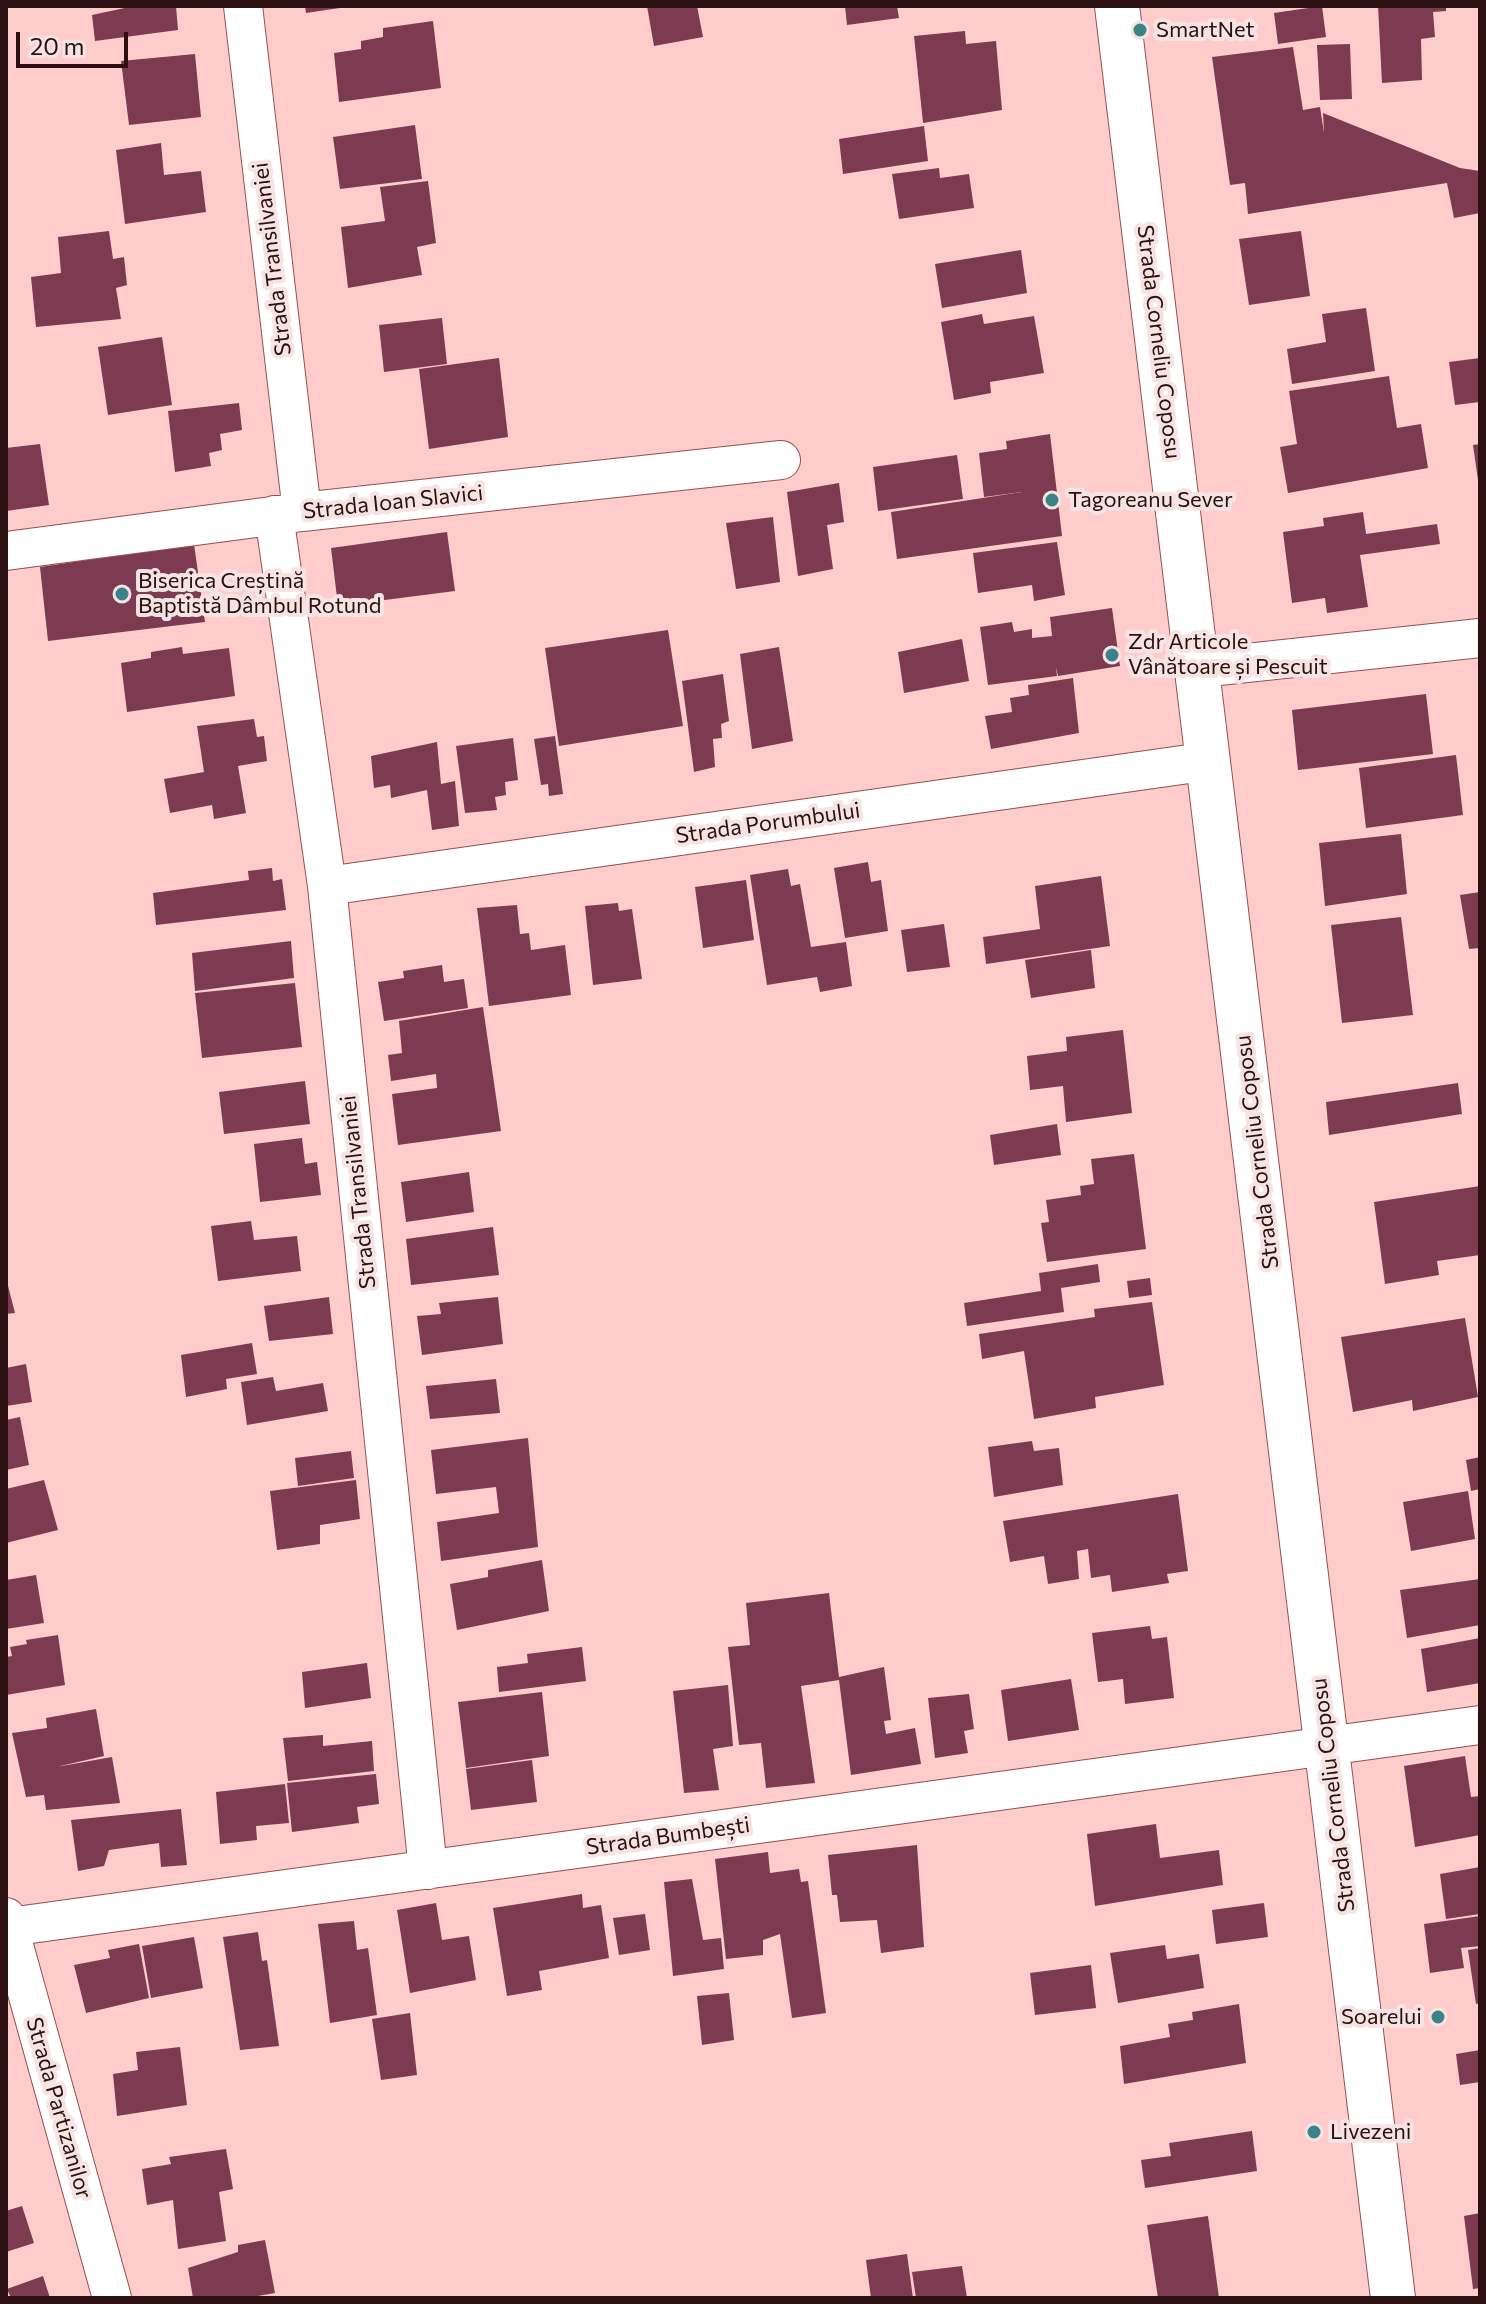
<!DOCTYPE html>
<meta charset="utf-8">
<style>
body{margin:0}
#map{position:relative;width:1486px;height:2304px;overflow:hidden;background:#fecdcb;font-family:Commissioner,sans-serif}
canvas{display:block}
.frame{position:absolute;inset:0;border:8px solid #2c1011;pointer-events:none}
.scale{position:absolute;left:16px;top:32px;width:112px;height:36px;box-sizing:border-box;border:4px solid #2c1011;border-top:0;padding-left:10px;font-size:24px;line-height:28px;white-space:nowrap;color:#2c1011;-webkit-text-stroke:6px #f5e4e3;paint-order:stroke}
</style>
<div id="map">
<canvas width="1486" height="2304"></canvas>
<div class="frame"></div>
<div class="scale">20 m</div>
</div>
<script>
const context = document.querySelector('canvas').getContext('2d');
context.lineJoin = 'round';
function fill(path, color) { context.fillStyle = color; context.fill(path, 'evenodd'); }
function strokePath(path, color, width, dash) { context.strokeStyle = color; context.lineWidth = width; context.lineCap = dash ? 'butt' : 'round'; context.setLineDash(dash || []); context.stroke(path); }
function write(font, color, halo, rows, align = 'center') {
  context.font = font + ' Commissioner,sans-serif'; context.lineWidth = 8; context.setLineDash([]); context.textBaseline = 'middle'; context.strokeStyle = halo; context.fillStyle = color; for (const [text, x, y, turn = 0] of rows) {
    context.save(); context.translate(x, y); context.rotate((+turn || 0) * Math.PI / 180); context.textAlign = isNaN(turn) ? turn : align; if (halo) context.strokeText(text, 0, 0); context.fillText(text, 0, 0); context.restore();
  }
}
fill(new Path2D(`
 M134 6H176L178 30 95 41 92 15Z
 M305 6H339L340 8 306 13Z
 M647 6H697L703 37 654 46Z
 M845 6H897L899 18 847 25Z
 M1322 6 1326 37 1278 44 1274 13Z
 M1378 6H1446V11L1433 12 1435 37 1421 39 1422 80 1382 83Z
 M433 21 441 88 339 102 334 53 361 49V41L383 37V28Z
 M965 31 966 44 996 41 1002 110 923 123 914 36Z
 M1350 44 1352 99 1320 100 1317 45Z
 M1293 47 1303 110 1320 107 1324 133 1323 113 1460 168 1480 171V213L1454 218 1447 183 1248 214 1245 183 1230 185 1212 57Z
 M195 54 201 117 129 125 121 61Z
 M415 125 422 179 340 189 333 137Z
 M924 126 928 161 843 174 839 139Z
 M161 143 164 175 201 171 206 212 125 224 116 150Z
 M939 168 940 178 969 174 974 208 899 219 892 174Z
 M428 181 436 243 417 247 422 275 348 288 341 227 385 221 380 187Z
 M109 231 113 259 124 257 127 285 116 288 121 319 36 327 31 277 61 273 58 237Z
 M1301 231 1310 296 1249 305 1239 239Z
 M1021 250 1027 293 942 308 935 264Z
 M1366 308 1375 371 1292 384 1287 349 1326 342 1322 314Z
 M982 314 984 324 1034 316 1044 373 990 382 991 393 954 400 941 322Z
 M442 318 447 364 384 372 379 325Z
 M162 337 172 405 108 415 98 347Z
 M499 358 508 437 429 449 419 369Z
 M1480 358V402L1455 405 1449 362Z
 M1389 376 1397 428 1421 424 1428 468 1288 493 1280 447 1297 444 1289 391Z
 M239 403 242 430 220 434 222 450 209 453 211 466 175 472 168 411Z
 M1050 434 1062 536 897 559 891 512 1022 492 984 497 979 453 1007 449 1006 441Z
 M40 444 49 505 6 511V448Z
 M1480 444V480H1478L1473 445Z
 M957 455 963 499 878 511 873 467Z
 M839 483 844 522 827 525 833 569 798 576 787 492Z
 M1363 512 1366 534 1437 524 1440 544 1360 555 1368 607 1327 613 1325 598 1292 603 1283 532 1324 526 1323 518Z
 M773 517 780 582 736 589 726 523Z
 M447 532 455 591 338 606 331 548Z
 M1057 542 1065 595 1034 601 1032 585 978 593 973 553Z
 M194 544 205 622 48 641 40 567Z
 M1112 608 1120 666 1058 676 1056 667 1057 676 988 685 980 627 1012 622 1014 632 1032 629V638L1052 636 1050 617Z
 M668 630 683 726 559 746 545 648Z
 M962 639 969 681 904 693 898 652Z
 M182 647 183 654 229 648 235 696 127 712 121 663 151 658V652Z
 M779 647 793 741 752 749 740 654Z
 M723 674 729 721 721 724 722 738 713 739 715 767 694 772 682 681Z
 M1073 678 1079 733 991 749 985 716 1012 712 1010 698 1029 695 1028 685Z
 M1426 694 1433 754 1298 770 1292 710Z
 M254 719 257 737 264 736 267 761 238 766 246 813 214 819 212 805 170 813 164 779 204 772 197 726Z
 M555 736 563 794 549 796 548 784 541 785 534 739Z
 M513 738 518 780 505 782 506 795 495 797 497 810 465 813 456 746Z
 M437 742 441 784 455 781 459 826 432 830 427 790 391 798 390 785 374 788 371 756Z
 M1456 755 1463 815 1366 828 1359 768Z
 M1401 834 1407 894 1325 906 1319 843Z
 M868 862 871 882 881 880 888 931 845 938 834 868Z
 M272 868 273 881 282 879 286 910 156 925 153 893 249 880 248 871Z
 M788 869 791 886 800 884 811 947 846 942 852 986 820 992 817 977 767 985 750 875Z
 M1101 876 1110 946 986 964 983 937 1040 929 1035 886Z
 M746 880 754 940 703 948 695 887Z
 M1480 892V948L1469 949 1460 895Z
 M618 903 619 911 632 909 642 979 593 985 585 906Z
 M517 905 520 934 529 933 531 950 565 945 571 995 489 1006 477 908Z
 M1401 917 1413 1015 1342 1023 1331 925Z
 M944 924 950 967 907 972 901 930Z
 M291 941 294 978 195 991 192 953Z
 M1091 950 1095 988 1031 998 1025 960Z
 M442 965 444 982 464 979 468 1008 384 1021 378 982 404 978 403 971Z
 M295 983 302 1047 202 1058 195 993Z
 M483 1007 501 1131 398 1145 392 1094 437 1088 436 1074 391 1081 388 1055 402 1053 399 1021Z
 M1123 1030 1132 1113 1066 1122 1063 1086 1030 1090 1027 1056 1067 1051 1066 1037Z
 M305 1081 310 1124 224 1134 219 1092Z
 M1458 1083 1462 1114 1329 1135 1326 1102Z
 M1057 1124 1061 1155 994 1165 990 1135Z
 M302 1138 305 1164 317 1162 321 1195 260 1202 254 1144Z
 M1134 1154 1146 1249 1047 1262 1041 1223 1049 1222 1046 1200 1081 1195 1080 1186 1094 1184 1091 1159Z
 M469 1172 474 1212 406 1222 401 1182Z
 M1480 1186V1255L1437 1261 1439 1275 1385 1284 1374 1202Z
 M251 1221 254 1240 297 1236 301 1271 218 1281 211 1226Z
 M493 1227 499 1275 411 1285 406 1239Z
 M1098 1264 1100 1282 1061 1288 1064 1312 967 1326 964 1303 1041 1291 1039 1273Z
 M6 1278 15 1313 6 1314Z
 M1150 1278 1152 1295 1129 1298 1127 1281Z
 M329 1297 333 1334 269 1341 264 1306Z
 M498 1297 503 1344 422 1355 417 1316 441 1314 439 1303Z
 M1152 1302 1164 1385 1095 1397 1096 1408 1034 1419 1024 1351 982 1359 979 1334 1095 1317 1094 1309Z
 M1465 1318 1478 1397 1413 1411 1412 1400 1353 1412 1341 1337Z
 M252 1343 257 1374 226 1379 227 1389 186 1397 181 1355Z
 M26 1364 32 1402 6 1406V1368Z
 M273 1377 276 1391 323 1383 328 1411 247 1425 241 1382Z
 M496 1379 500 1413 430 1419 426 1386Z
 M20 1417 29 1465 6 1470V1420Z
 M528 1438 538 1547 441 1561 437 1522 499 1513 496 1487 436 1494 431 1450Z
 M1032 1441 1034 1451 1059 1448 1063 1485 994 1497 988 1447Z
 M351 1451 354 1478 298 1486 295 1458Z
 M1480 1457V1489L1471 1491 1466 1460Z
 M44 1480 58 1530 6 1543V1489Z
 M356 1480 360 1519 320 1525V1544L277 1550 270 1491Z
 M1468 1491 1475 1539 1411 1551 1403 1502Z
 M1178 1494 1188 1571 1167 1574 1169 1583 1112 1592 1110 1575 1091 1578 1088 1549 1077 1551 1079 1579 1048 1584 1044 1556 1010 1562 1003 1521Z
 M542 1560 549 1611 457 1630 450 1584 488 1577V1570Z
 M36 1575 44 1623 6 1629V1580Z
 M1480 1579V1625L1407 1638 1400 1590Z
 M829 1593 839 1677 884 1667 891 1720 884 1721 886 1734 915 1728 921 1764 851 1775 839 1680 801 1686 815 1783 766 1788 761 1743 739 1745 728 1647 750 1645 746 1603Z
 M1150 1626 1152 1639 1167 1637 1174 1698 1125 1704 1123 1679 1098 1682 1092 1633Z
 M58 1635 65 1685 6 1695V1657L12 1656 10 1647 27 1644 26 1640Z
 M1480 1638V1683L1427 1692 1421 1649Z
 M582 1647 586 1681 499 1692 497 1667 528 1663 527 1654Z
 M367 1663 371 1698 305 1708 302 1672Z
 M1071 1679 1079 1730 1008 1741 1001 1690Z
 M728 1685 733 1746 713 1749 719 1790 684 1793 673 1691Z
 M542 1692 549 1756 466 1768 458 1702Z
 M969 1694 974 1729 964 1731 968 1753 935 1758 928 1698Z
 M96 1709 104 1756 56 1767 112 1757 120 1803 46 1810 44 1795 26 1797 12 1733 47 1728 46 1718Z
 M323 1735V1746L372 1741 374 1771 288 1781 283 1738Z
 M1465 1756 1471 1797 1480 1796V1835L1415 1847 1404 1766Z
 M532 1760 537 1802 471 1810 466 1769Z
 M376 1774 379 1804 357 1807 359 1823 292 1832 287 1783Z
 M285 1784 289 1823 256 1826 257 1840 220 1844 216 1792Z
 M181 1809 187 1865 161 1867 159 1843 109 1850 104 1866 78 1871 71 1820Z
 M1156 1824 1160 1858 1219 1850 1223 1885 1095 1906 1087 1834Z
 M917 1845 924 1947 881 1953 877 1920 840 1922 837 1895H832L828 1855Z
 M768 1852 770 1873 799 1869 801 1882 808 1881 826 2013 792 2018 780 1934 763 1940V1955L726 1959 715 1859Z
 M1480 1867V1914L1446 1919 1440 1874Z
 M692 1879 703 1940 721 1938 724 1969 673 1976 664 1882Z
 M582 1894 583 1908 601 1905 609 1958 539 1971 542 1990 507 1996 493 1908Z
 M436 1903 442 1940 469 1936 476 1980 410 1993 397 1910Z
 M1264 1903 1268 1937 1216 1944 1212 1910Z
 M645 1914 650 1950 619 1955 613 1918Z
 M1480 1916V1946L1461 1948 1464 1968 1430 1973 1424 1924Z
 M354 1921 357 1950 368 1948 377 2015 330 2023 318 1924Z
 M258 1932 262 1961 267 1960 279 2046 240 2050 223 1937Z
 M194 1937 203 1988 151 1998 142 1946Z
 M139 1944 149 1998 86 2013 74 1965 110 1958 108 1950Z
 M1165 1945 1167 1959 1199 1954 1204 1988 1118 2003 1110 1953Z
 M1480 1948V2003L1476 2004 1468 1950Z
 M1091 1965 1096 2008 1035 2015 1030 1973Z
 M729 1993 734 2040 702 2045 697 1996Z
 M1239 2004 1246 2063 1124 2084 1120 2046 1170 2037 1168 2024 1193 2020 1192 2012Z
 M410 2013 417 2075 381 2080 372 2019Z
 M180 2047 187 2105 117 2116 113 2074 138 2070 136 2052Z
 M1480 2050V2082L1460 2085 1456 2054Z
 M1252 2131 1257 2171 1145 2188 1141 2160 1171 2156 1169 2143Z
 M226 2149 233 2189 219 2192 226 2241 178 2249 173 2200 147 2205 142 2169 171 2164 169 2157Z
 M22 2206 34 2243 6 2252V2211Z
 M1480 2213V2288L1473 2289 1464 2216Z
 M1208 2216 1219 2298H1158L1147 2225Z
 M265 2240 275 2293 246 2298H193L188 2268 238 2252V2245Z
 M907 2254 913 2298H871L866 2260Z
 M962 2266 967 2298H916L912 2272Z
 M43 2276 50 2298H11L7 2289Z`), '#7c3b50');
const minor = new Path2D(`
 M243 6 302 512
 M274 515 327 886 428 1870
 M6 551 302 512 781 460
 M1200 668 1480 638
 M327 886 1210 761
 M6 1917 112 2298
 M9 1927 1480 1725`);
const major = new Path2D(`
 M1117 6 1393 2298`);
strokePath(minor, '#944f4e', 40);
strokePath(major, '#944f4e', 46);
strokePath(minor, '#fff', 38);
strokePath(major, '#fff', 44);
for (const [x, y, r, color] of [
 [1140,30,8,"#3b8388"],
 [1052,500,8,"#3b8388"],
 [122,594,8,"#3b8388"],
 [1112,655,8,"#3b8388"],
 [1438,2017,8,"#3b8388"],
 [1314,2132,8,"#3b8388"]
]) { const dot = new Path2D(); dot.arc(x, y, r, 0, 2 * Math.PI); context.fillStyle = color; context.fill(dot); strokePath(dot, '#f5e4e3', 3); }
write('22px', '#2c1011', '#f5e4e3', [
 ["SmartNet",1156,30],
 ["Tagoreanu Sever",1068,500],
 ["Biserica Creștină",138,581],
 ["Baptistă Dâmbul Rotund",138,606],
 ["Zdr Articole",1128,642],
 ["Vânătoare și Pescuit",1128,667],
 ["Soarelui",1422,2017,"right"],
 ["Livezeni",1330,2132]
], 'left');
write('22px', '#2c1011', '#f5e4e3', [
 ["Strada Transilvaniei",272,259,-97],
 ["Strada Corneliu Coposu",1159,342,83],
 ["Strada Ioan Slavici",393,502,-6],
 ["Strada Porumbului",768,823,-8],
 ["Strada Corneliu Coposu",1257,1152,-97],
 ["Strada Transilvaniei",358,1192,-96],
 ["Strada Corneliu Coposu",1333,1795,-97],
 ["Strada Bumbești",668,1836,-8],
 ["Strada Partizanilor",59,2108,74]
]);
</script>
